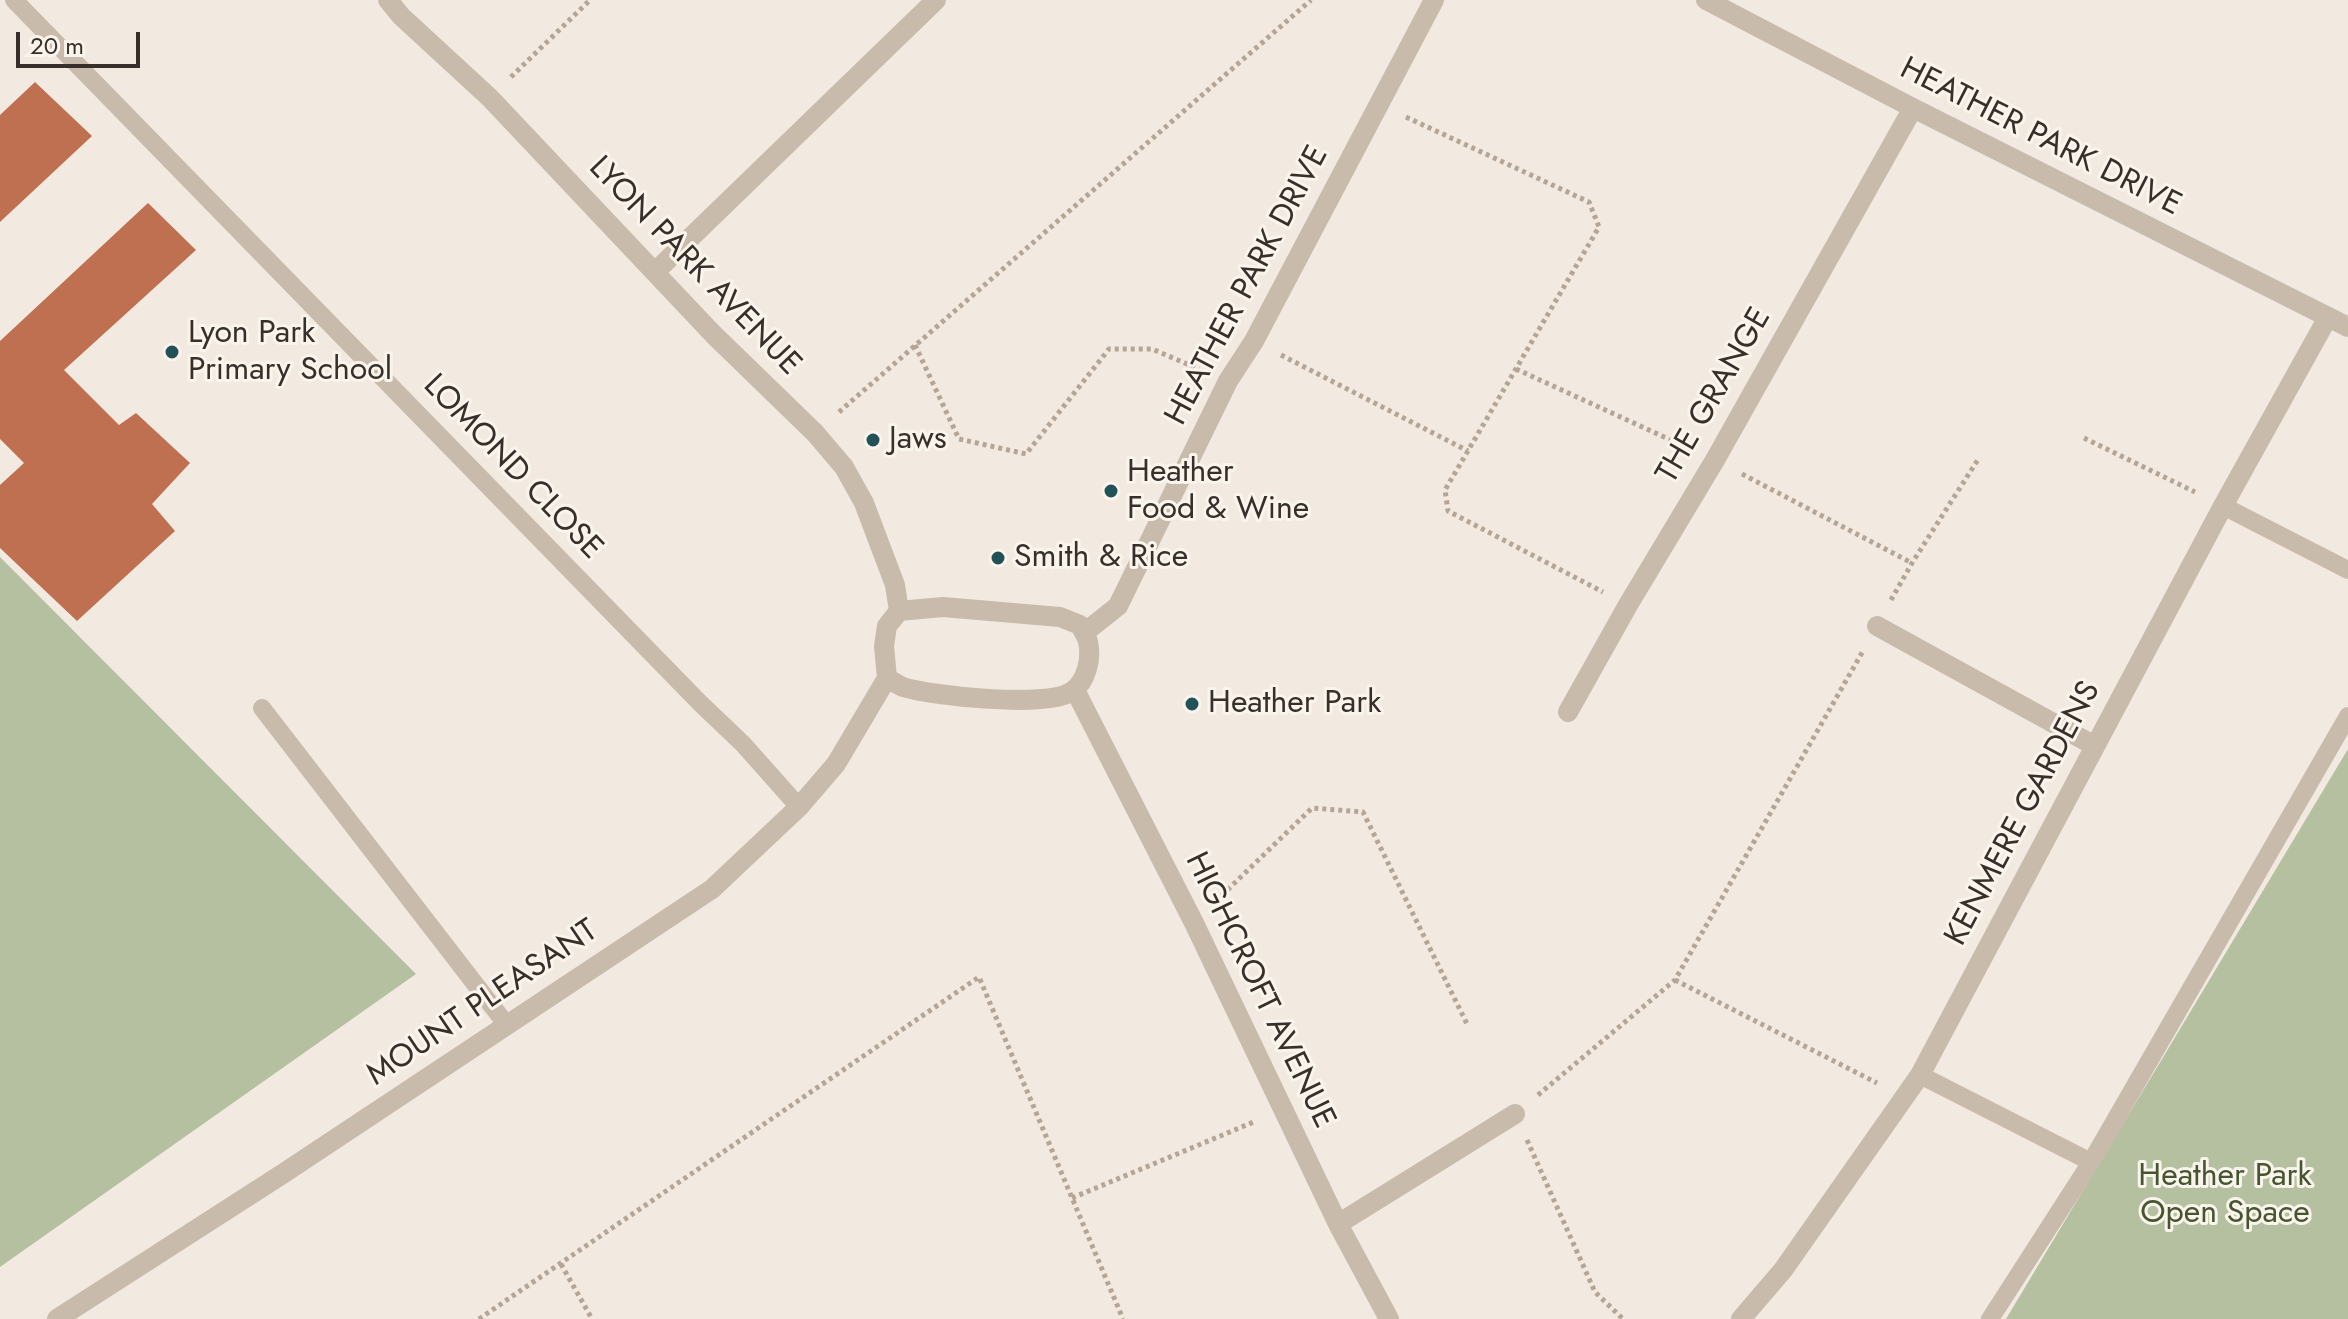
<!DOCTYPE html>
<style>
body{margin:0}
#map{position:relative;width:2348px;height:1319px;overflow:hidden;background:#f2eae0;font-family:Jost,sans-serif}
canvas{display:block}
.scale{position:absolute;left:16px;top:32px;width:124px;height:36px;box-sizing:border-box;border:4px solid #382f2b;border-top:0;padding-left:10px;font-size:24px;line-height:28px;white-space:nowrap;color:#382f2b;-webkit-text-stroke:6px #f9f4ec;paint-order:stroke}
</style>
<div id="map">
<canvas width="2348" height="1319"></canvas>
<div class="scale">20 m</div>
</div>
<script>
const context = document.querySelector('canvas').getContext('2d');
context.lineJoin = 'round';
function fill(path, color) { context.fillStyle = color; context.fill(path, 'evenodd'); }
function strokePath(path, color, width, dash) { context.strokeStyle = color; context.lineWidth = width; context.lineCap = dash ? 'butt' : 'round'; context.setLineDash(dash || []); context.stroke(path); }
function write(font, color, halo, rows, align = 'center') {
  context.font = font + ' Jost,sans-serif'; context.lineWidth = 6; context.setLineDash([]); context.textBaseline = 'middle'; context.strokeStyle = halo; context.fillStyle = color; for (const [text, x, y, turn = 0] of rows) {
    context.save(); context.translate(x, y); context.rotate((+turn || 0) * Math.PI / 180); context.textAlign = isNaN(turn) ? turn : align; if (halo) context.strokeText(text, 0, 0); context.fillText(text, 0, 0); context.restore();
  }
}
fill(new Path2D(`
 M0 557 416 974 0 1267Z
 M2348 749V1319H2006Z`), '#b4c0a0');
fill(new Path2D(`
 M35 82 92 136 0 222V115Z
 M148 203 196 250 64 370 119 425 136 413 190 463 152 504 175 531 77 621 0 548V485L24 463 0 439V341Z`), '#bf7051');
strokePath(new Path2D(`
 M511 77 590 0
 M1406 117 1589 202 1599 227 1445 490 1448 511 1603 592
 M915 345 959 439 1026 454 1109 349H1152L1199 369
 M1281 355 1468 451
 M1516 369 1686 447
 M839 412 1311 0
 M2084 438 2195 492
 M1742 474 1912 563
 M1891 600 1912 563 1979 458
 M1216 901 1312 808 1363 812 1468 1026
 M1675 980 1877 1083
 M1538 1095 1675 980 1863 651
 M1527 1140 1595 1292 1623 1319
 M1072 1198 1256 1121
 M561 1264 592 1319
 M479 1319 979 977 1123 1319`), '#b5a596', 5, [4, 4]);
strokePath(new Path2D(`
 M14 0 700 703 743 744 799 807
 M2223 506 2348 570
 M262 708 506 1024
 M1920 1075 2091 1162
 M1990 1319 2091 1162 2348 716`), '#c9bbac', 18);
strokePath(new Path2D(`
 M388 0 401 16 490 98 713 334 815 433 844 467 864 503 895 585 899 611
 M1706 0 1913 108 2348 327
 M655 272 936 0
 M943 607 1060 617 1080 625C1082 630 1087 636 1088 642 1092 659 1086 683 1071 692 1045 708 933 696 903 687 898 685 892 681 887 678L884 646 887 626 899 611Z
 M1877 626 2095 746
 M1084 633 1118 606 1228 381 1254 341 1434 0
 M1075 690 1194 923 1338 1224 1389 1319
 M1568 712 1628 605 1715 460 1913 108
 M1338 1224 1515 1114
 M57 1319 284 1173 712 889 799 807 836 764 887 678
 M1741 1319 1783 1270 1920 1075 2223 506 2328 317`), '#c9bbac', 20);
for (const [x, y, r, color] of [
 [172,352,8,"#225157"],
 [873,440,8,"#225157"],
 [1111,491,8,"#225157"],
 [998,558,8,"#225157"],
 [1192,704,8,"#225157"]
]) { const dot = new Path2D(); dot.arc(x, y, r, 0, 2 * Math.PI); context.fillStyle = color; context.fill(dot); strokePath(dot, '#f9f4ec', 3); }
write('32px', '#382f2b', '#f9f4ec', [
 ["HEATHER PARK DRIVE",2040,138,27],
 ["LYON PARK AVENUE",694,267,46],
 ["HEATHER PARK DRIVE",1248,286,-62],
 ["THE GRANGE",1715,396,-60],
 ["LOMOND CLOSE",512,468,46],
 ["KENMERE GARDENS",2024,814,-62],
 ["HIGHCROFT AVENUE",1259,991,64],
 ["MOUNT PLEASANT",483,1004,-34]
]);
write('32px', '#382f2b', '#f9f4ec', [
 ["Lyon Park",188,334],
 ["Primary School",188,371],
 ["Jaws",889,440],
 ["Heather",1127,473],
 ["Food & Wine",1127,510],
 ["Smith & Rice",1014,558],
 ["Heather Park",1208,704]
], 'left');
write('32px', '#465530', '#f9f4ec', [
 ["Heather Park",2225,1177],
 ["Open Space",2225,1214]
]);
</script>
